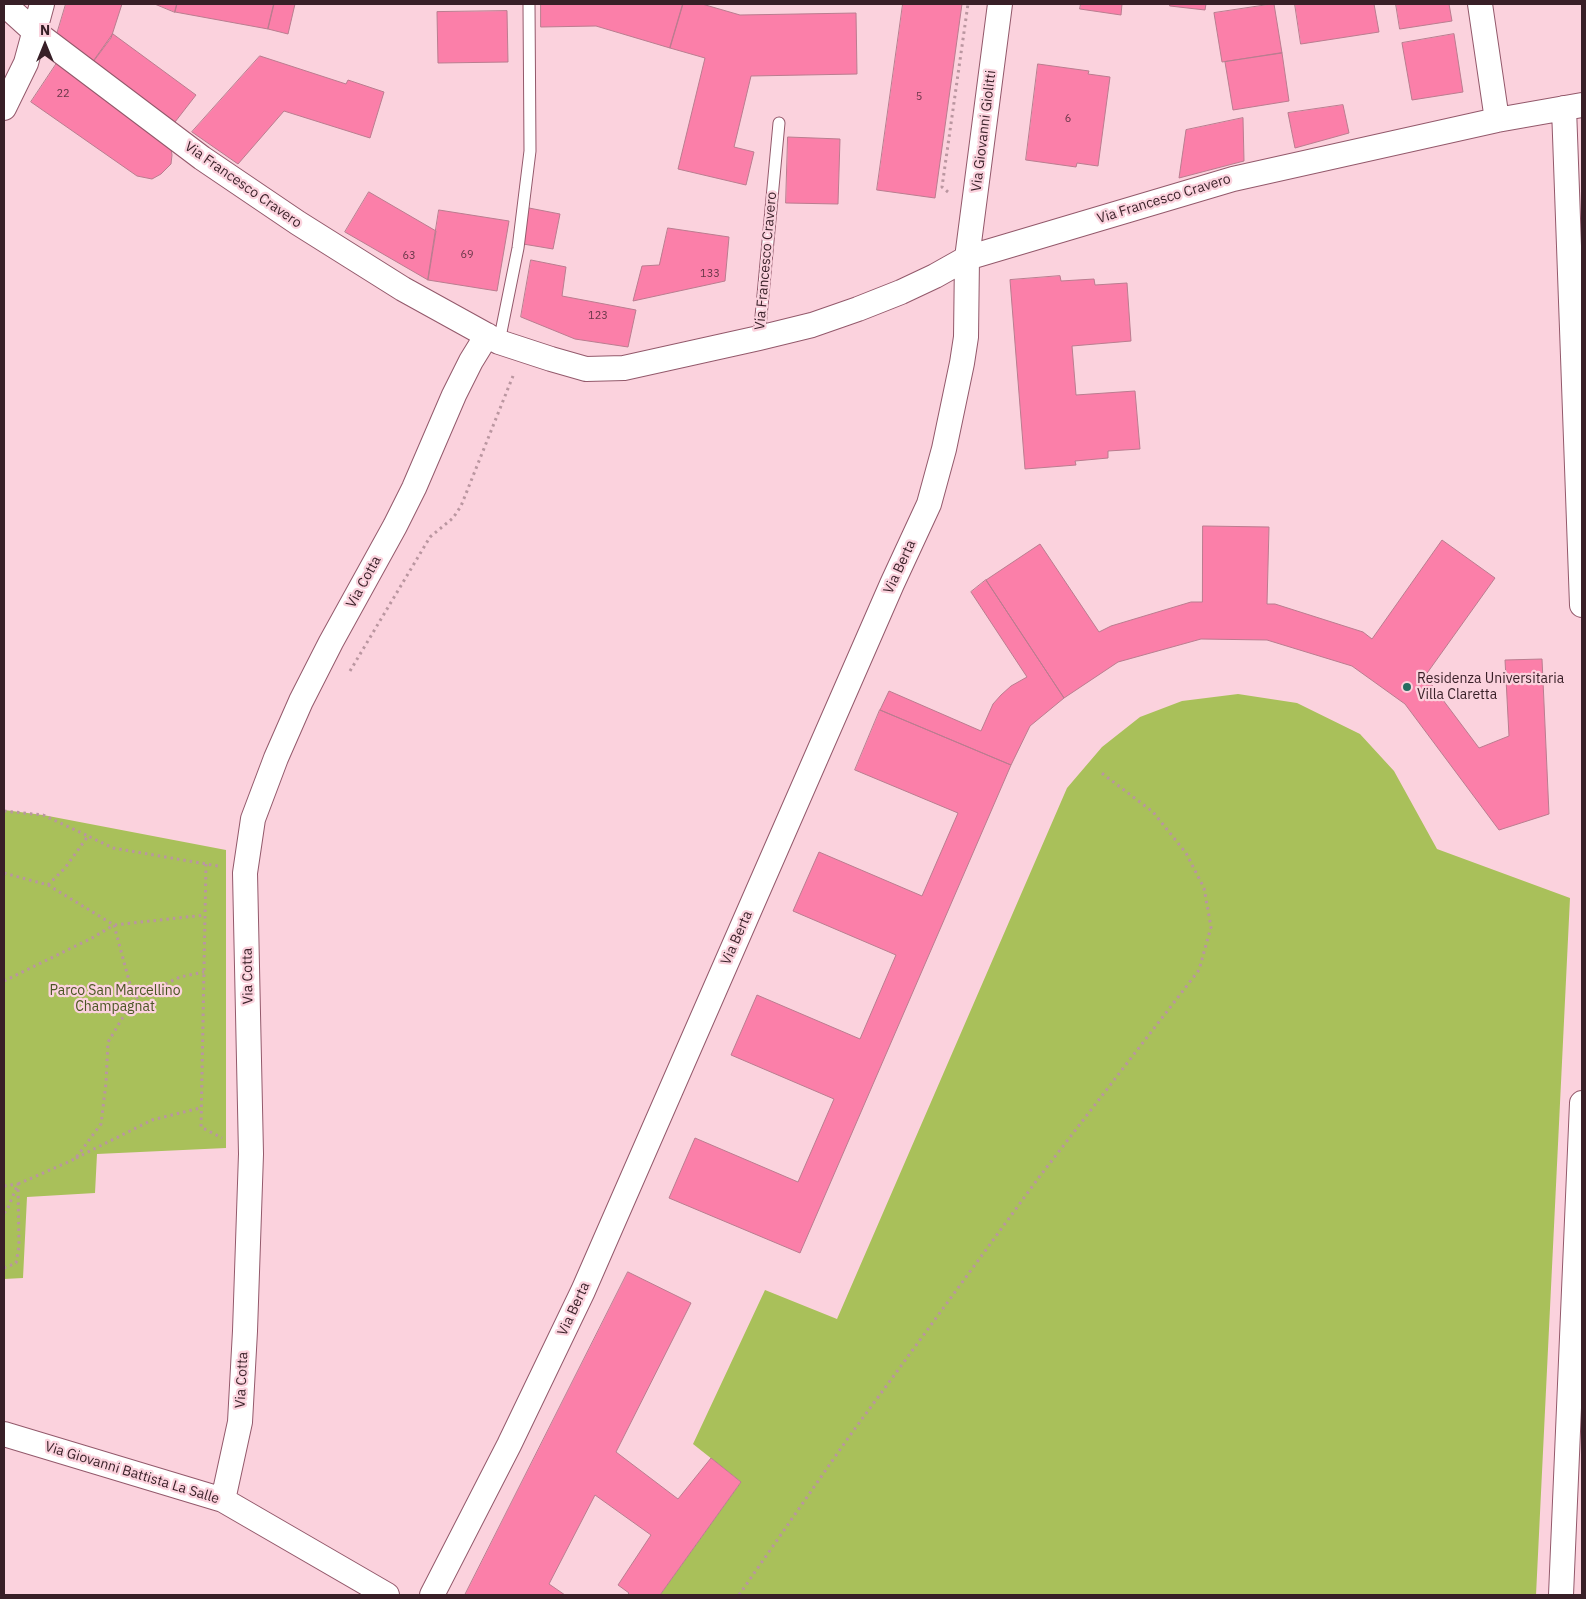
<!DOCTYPE html>
<style>
body{margin:0}
#map{position:relative;width:1586px;height:1599px;overflow:hidden;background:#fbd2dd;font-family:"IBM Plex Sans",sans-serif}
canvas{display:block}
.frame{position:absolute;inset:0;border:5px solid #381f27;pointer-events:none}
.north{position:absolute;left:20px;top:20px;width:50px;height:50px;-webkit-text-stroke:4px #fbd2dd;paint-order:stroke;rotate:0deg;font-size:14px;font-weight:700;line-height:20px;text-align:center;color:#381f27}
.north::after{content:'';display:block;margin:auto;width:18px;height:22px;background:#381f27;clip-path:polygon(50% 0,100% 100%,50% 72%,0 100%)}
</style>
<div id="map">
<canvas width="1586" height="1599"></canvas>
<div class="frame"></div>
<div class="north">N</div>
</div>
<script>
const context = document.querySelector('canvas').getContext('2d');
context.lineJoin = 'round';
function fill(path, color) { context.fillStyle = color; context.fill(path, 'evenodd'); }
function strokePath(path, color, width, dash) { context.strokeStyle = color; context.lineWidth = width; context.lineCap = dash ? 'butt' : 'round'; context.setLineDash(dash || []); context.stroke(path); }
function write(font, color, halo, rows, align = 'center') {
  context.font = font + ' "IBM Plex Sans",sans-serif'; context.lineWidth = 4.5; context.setLineDash([]); context.textBaseline = 'middle'; context.strokeStyle = halo; context.fillStyle = color; for (const [text, x, y, turn = 0] of rows) {
    context.save(); context.translate(x, y); context.rotate((+turn || 0) * Math.PI / 180); context.textAlign = isNaN(turn) ? turn : align; if (halo) context.strokeText(text, 0, 0); context.fillText(text, 0, 0); context.restore();
  }
}
fill(new Path2D(`
 M1238 694 1297 703 1360 734 1394 771 1437 849 1570 898 1536 1595H660L741 1482 693 1444 765 1290 837 1319 1067 788 1102 747 1140 717 1182 701Z
 M4 810 43 815 226 850V1148L97 1154 95 1193 27 1197 23 1278 4 1279Z`), '#a9c05a');
const building = new Path2D(`
 M66 4H122L111 38 93 62 57 34Z
 M155 4H177L175 12Z
 M177 4H274L268 29 175 12Z
 M274 4H295L288 34 268 29Z
 M541 4H683L670 48 596 26 541 27Z
 M683 4H702L740 15 856 13 857 74 751 76 734 147 754 152 746 185 678 169 705 58 670 48Z
 M903 4H962L935 198 877 190Z
 M1081 4H1122L1121 15 1080 9Z
 M1170 4H1206L1205 10 1170 6Z
 M1274 4 1282 53 1222 62 1214 13Z
 M1295 4H1374L1379 32 1301 44Z
 M1396 4H1449L1452 21 1400 29Z
 M507 11 508 62 438 63 437 12Z
 M113 34 196 95 175 122 93 62Z
 M1454 34 1463 92 1412 100 1402 43Z
 M1282 53 1289 101 1233 110 1225 62Z
 M260 56 346 84 348 80 384 92 370 138 284 111 238 164 192 132Z
 M59 60 170 142 172 155 171 164 161 174 152 179 137 176 31 102Z
 M1038 64 1089 71 1088 74 1110 77 1098 166 1077 163 1076 167 1026 160Z
 M1343 105 1349 133 1295 148 1288 113Z
 M1243 118 1244 161 1179 178 1186 130Z
 M788 137 840 139 838 204 786 203Z
 M369 192 436 231 428 280 345 232Z
 M529 208 560 214 553 249 523 244Z
 M439 210 509 221 497 291 428 280Z
 M668 228 729 237 725 281 633 301 642 266 659 265Z
 M531 260 566 267 562 296 636 310 628 347 575 339 521 317Z
 M1060 276 1061 281 1094 279 1095 285 1127 283 1131 341 1072 346 1076 395 1135 391 1140 449 1108 451V458L1075 461 1076 465 1025 469 1010 280Z
 M1203 526 1269 527 1267 604H1275L1363 632 1372 639 1442 540 1495 578 1425 676 1479 748 1509 736 1505 660 1542 659 1549 814 1499 830 1405 704 1352 666 1267 640 1201 639 1118 662 1064 698 986 580 1040 544 1099 632 1111 626 1191 602H1202Z
 M986 580 1064 698 1030 726 1011 765 880 710 889 691 981 731 993 704 1001 695 1011 686 1027 677 971 592Z
 M880 710 1011 765 800 1253 669 1198 695 1138 798 1182 834 1099 731 1055 757 995 860 1039 896 955 793 911 819 852 922 896 958 813 855 770Z
 M628 1272 691 1303 616 1452 678 1499 711 1458 741 1482 660 1595H627L629 1593 618 1585 651 1535 595 1495 549 1584 565 1595H465Z`);
fill(building, '#fb7fa9');
strokePath(building, '#ba7c8f', 1);
const lane = new Path2D(`
 M759 338 779 123
 M499 342 518 248 530 151 529 4`);
const street = new Path2D(`
 M4 4 35 32 202 158 298 223 403 289 499 342 551 359 586 369 624 368 759 338 812 325 858 309 901 292 935 276 967 258 1233 179 1497 120 1582 105
 M1480 4 1497 120
 M4 108 26 63 42 4
 M1564 108 1582 605
 M4 1434 223 1500 387 1595
 M223 1500 240 1422 245 1331 251 1154 245 873 253 819 276 758 301 701 331 642 395 526 414 488 454 395 471 361 487 335
 M432 1595 509 1445 583 1291 892 584 929 504 944 449 962 363 966 337 967 258 1000 4
 M1561 1595 1582 1103`);
strokePath(lane, '#93596b', 13);
strokePath(street, '#93596b', 26);
strokePath(new Path2D(`
 M948 192 942 187 968 4
 M350 671 430 537 453 518 461 506 513 376
 M4 811 43 815 88 836
 M206 864 201 1127 222 1138
 M4 873 48 885 114 925 205 915
 M48 885 65 868 88 836 113 848 218 866
 M4 981 92 938 114 925 134 999
 M76 1158 152 1120 200 1108
 M4 1186 18 1184 19 1246 16 1263 4 1268
 M4 1213 7 1210 18 1184 75 1159 101 1124 106 1083 108 1042 134 999 180 977 204 972
 M739 1595 846 1441 1040 1176 1199 970 1211 927 1204 888 1186 853 1153 812 1099 771`), '#ba96a0', 3, [2.5, 4]);
strokePath(lane, '#fff', 11);
strokePath(street, '#fff', 24);
for (const [x, y, r, color] of [
 [1407,687,5,"#266c61"]
]) { const dot = new Path2D(); dot.arc(x, y, r, 0, 2 * Math.PI); context.fillStyle = color; context.fill(dot); strokePath(dot, '#fbd2dd', 2); }
write('11px', '#693748', null, [
 ["22",63,94],
 ["5",919,97],
 ["6",1068,119],
 ["69",467,255],
 ["63",409,256],
 ["133",710,274],
 ["123",598,316]
]);
write('14px', '#381f27', '#fbd2dd', [
 ["Via Giovanni Giolitti",984,131,-83],
 ["Via Francesco Cravero",243,185,35],
 ["Via Francesco Cravero",1164,199,-17],
 ["Via Francesco Cravero",766,261,-85],
 ["Via Berta",900,567,-65],
 ["Via Cotta",364,582,-61],
 ["Via Berta",737,938,-66],
 ["Via Cotta",248,976,-91],
 ["Via Berta",574,1309,-65],
 ["Via Cotta",242,1380,-87],
 ["Via Giovanni Battista La Salle",132,1473,17]
]);
write('14px', '#381f27', '#fbd2dd', [
 ["Residenza Universitaria",1417,679],
 ["Villa Claretta",1417,695]
], 'left');
write('14px', '#4c5725', '#fbd2dd', [
 ["Parco San Marcellino",115,991],
 ["Champagnat",115,1007]
]);
</script>
